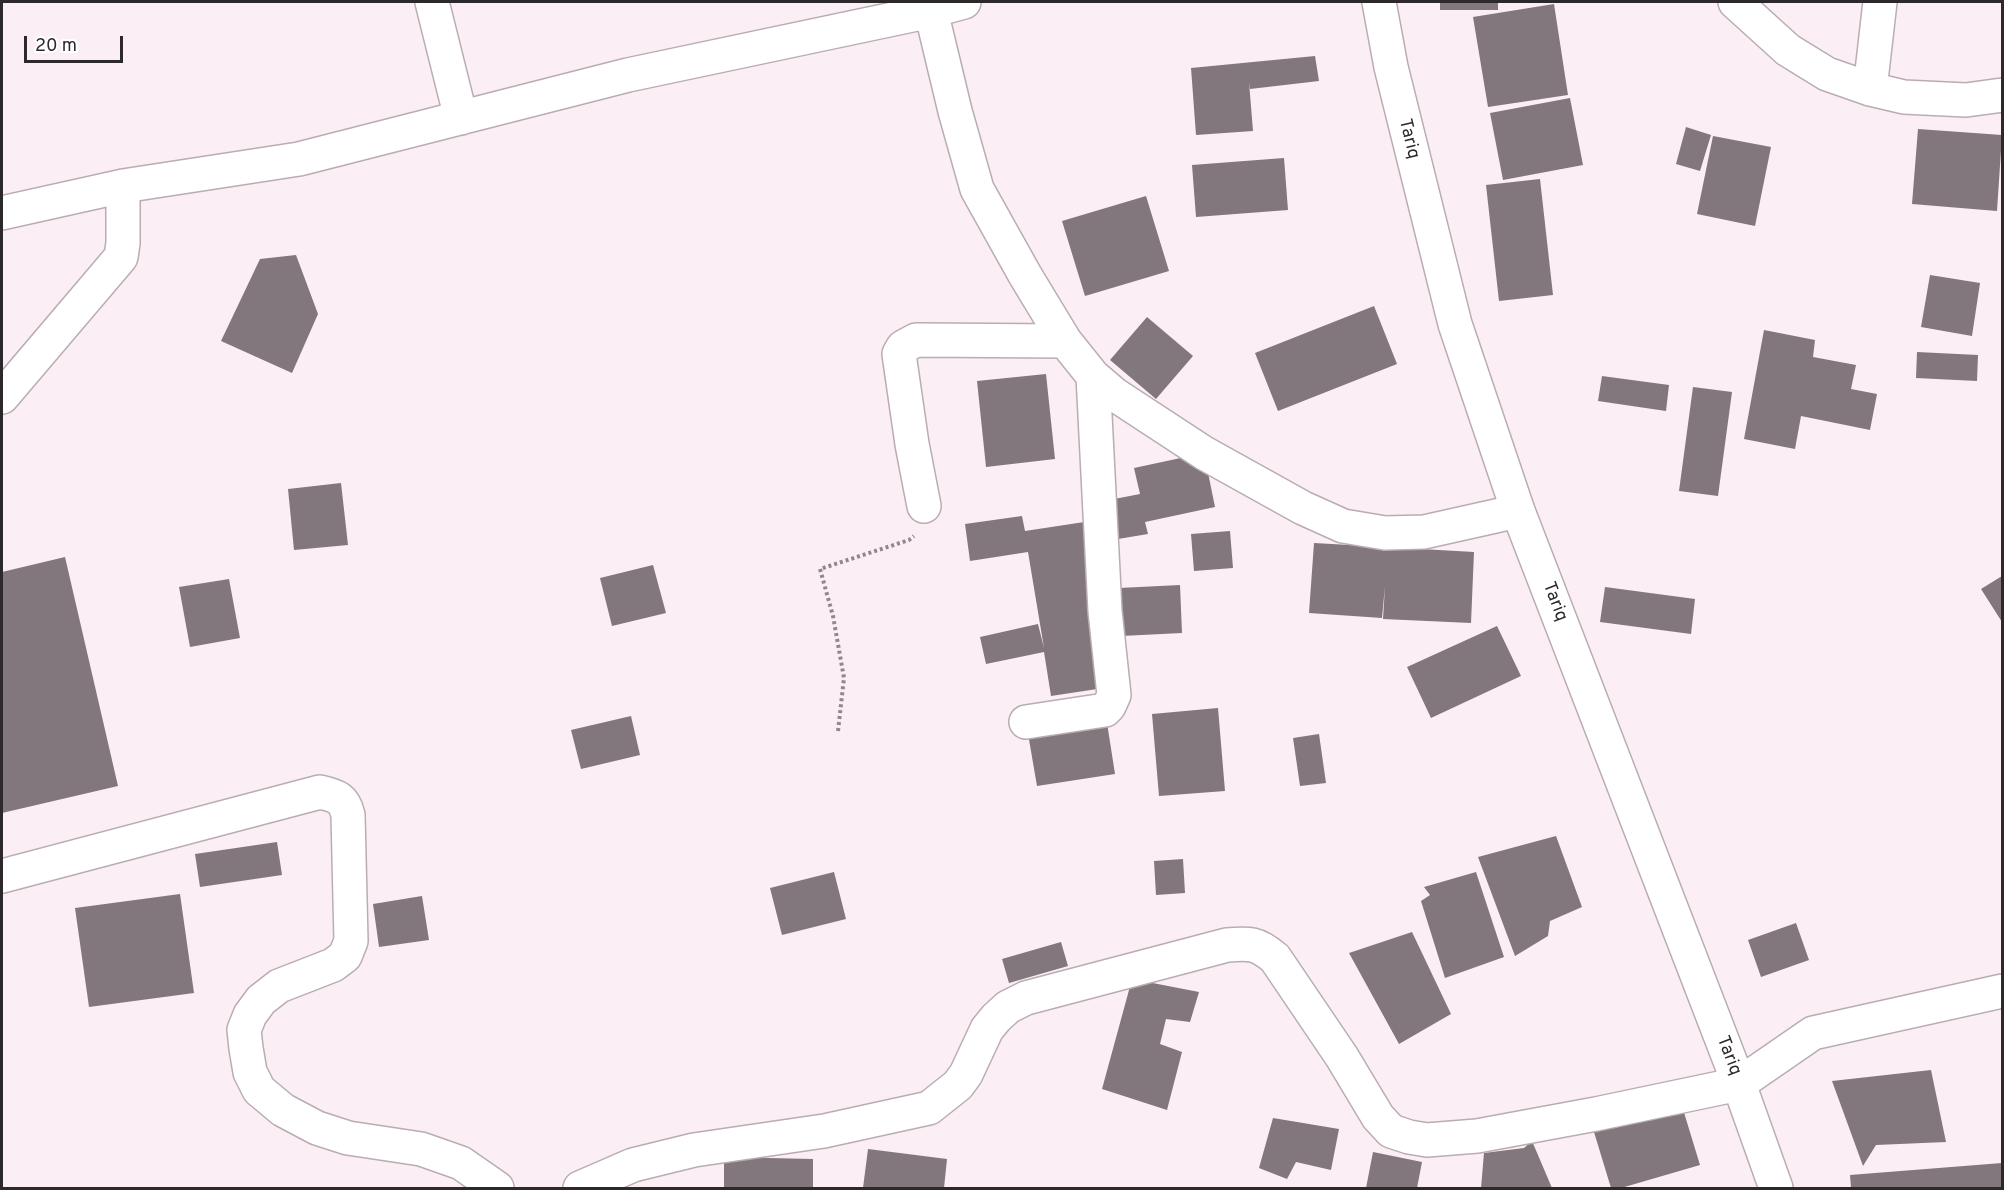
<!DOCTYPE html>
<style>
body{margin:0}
#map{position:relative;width:2004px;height:1190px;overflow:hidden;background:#fbeef5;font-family:Overpass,sans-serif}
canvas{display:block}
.frame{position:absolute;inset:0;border:3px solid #2d282b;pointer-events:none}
.scale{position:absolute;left:24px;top:36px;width:99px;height:27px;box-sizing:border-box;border:3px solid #2d282b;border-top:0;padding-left:8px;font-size:18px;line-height:21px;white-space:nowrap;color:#2d282b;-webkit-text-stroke:4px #fff;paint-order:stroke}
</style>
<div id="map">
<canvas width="2004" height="1190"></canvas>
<div class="frame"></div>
<div class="scale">20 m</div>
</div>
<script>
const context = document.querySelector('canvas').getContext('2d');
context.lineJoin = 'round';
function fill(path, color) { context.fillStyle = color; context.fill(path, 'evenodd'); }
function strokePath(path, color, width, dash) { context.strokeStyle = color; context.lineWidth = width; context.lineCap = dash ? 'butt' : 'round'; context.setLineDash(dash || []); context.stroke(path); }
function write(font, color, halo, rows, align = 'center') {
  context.font = font + ' Overpass,sans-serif'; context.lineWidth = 4.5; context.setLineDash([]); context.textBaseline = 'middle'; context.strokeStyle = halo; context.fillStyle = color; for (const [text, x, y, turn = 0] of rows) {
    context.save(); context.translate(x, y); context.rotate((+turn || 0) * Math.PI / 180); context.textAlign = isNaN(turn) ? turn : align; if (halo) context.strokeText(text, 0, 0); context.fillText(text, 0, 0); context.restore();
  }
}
fill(new Path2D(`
 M1440 2H1498V10H1440Z
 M1554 4 1568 95 1488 107 1473 17Z
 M1315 56 1319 81 1250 89 1249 82 1253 131 1196 135 1191 68Z
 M1570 98 1583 165 1503 180 1490 113Z
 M1686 127 1711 135 1700 171 1676 164Z
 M1918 129 2002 135 1997 211 1912 204Z
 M1713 136 1771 147 1755 226 1697 214Z
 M1284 158 1288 210 1196 217 1192 165Z
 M1540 179 1553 295 1499 301 1486 185Z
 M1146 196 1169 271 1085 296 1062 221Z
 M296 255 318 314 292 373 221 341 260 259Z
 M1930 275 1980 283 1972 336 1921 327Z
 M1374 306 1397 364 1278 411 1255 353Z
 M1147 317 1193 356 1156 399 1110 360Z
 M1764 330 1815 340 1813 357 1856 365 1851 389 1877 394 1870 430 1801 416 1795 449 1744 439Z
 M1917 352 1978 355 1977 381 1916 378Z
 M1046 374 1055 459 986 467 977 381Z
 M1602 376 1669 385 1666 411 1598 401Z
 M1693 387 1732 392 1718 496 1679 491Z
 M1204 453 1215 507 1145 522 1148 534 1112 540 1104 501 1140 494 1134 468Z
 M341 483 348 545 294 550 288 489Z
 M1022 516 1025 531 1091 521 1117 686 1051 696 1044 652 986 664 980 637 1038 624 1044 648 1028 552 970 561 965 524Z
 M1230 531 1233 568 1194 571 1191 534Z
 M1314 543 1474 552 1471 623 1383 619 1385 586 1382 618 1309 613Z
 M65 557 118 786 2 813V572Z
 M653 565 666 613 612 626 600 578Z
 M2002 576V622L1981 589Z
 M229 579 240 638 190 647 179 587Z
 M1180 585 1182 633 1121 636 1119 588Z
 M1605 587 1695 599 1691 634 1600 622Z
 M1497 626 1521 676 1431 718 1407 667Z
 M1218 708 1225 791 1159 796 1152 714Z
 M1105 710 1115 774 1037 786 1026 722Z
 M631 716 640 755 581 769 571 730Z
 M1319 734 1326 783 1300 786 1293 738Z
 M1556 836 1582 907 1550 921 1548 936 1515 956 1478 857Z
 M277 842 282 875 200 887 195 854Z
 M1183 859 1185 893 1156 895 1154 861Z
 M834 872 846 919 782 935 770 888Z
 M1476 872 1504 957 1445 978 1421 901 1430 895 1424 887Z
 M180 894 194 993 89 1007 75 908Z
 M422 896 429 940 379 947 373 904Z
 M1796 923 1809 960 1761 977 1748 940Z
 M1412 932 1451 1014 1399 1044 1349 953Z
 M1061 942 1068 966 1009 983 1002 959Z
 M1132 979 1199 992 1190 1022 1166 1019 1160 1044 1182 1052 1167 1110 1102 1089Z
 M1931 1070 1946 1142 1876 1145 1863 1166 1832 1081Z
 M1675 1083 1700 1165 1621 1188H1611L1587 1109Z
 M1273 1118 1339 1129 1331 1170 1296 1162 1287 1179 1259 1168Z
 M1532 1141 1552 1188H1481L1484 1153 1524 1148Z
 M868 1149 947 1159 944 1188H863Z
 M1373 1152 1422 1162 1417 1188H1366Z
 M724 1157 813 1159V1188H724Z
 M2002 1163V1188H1851L1850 1175Z`), '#82777c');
const street = new Path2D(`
 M432 2 461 118
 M1735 2 1788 50 1827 74 1870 89 1904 97 1966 100 2002 95
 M931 11 955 111 977 189 1025 275 1065 341 1093 376 1114 394 1204 453 1303 508 1343 526 1385 533 1424 532 1518 511
 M1870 89 1880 2
 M2 213 123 186 299 159 628 75 931 11 964 2
 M2 397 121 257 123 243V186
 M924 506 912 444 899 354 903 347 916 340 1065 341
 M1026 722 1105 710 1109 706 1114 695 1105 611 1093 376
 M2 876 320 792C337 796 344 798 348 815L351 941 345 956 333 965 279 986 261 1000 250 1015 244 1030 246 1048 250 1072 259 1090 283 1110 317 1128 348 1138 421 1149 461 1163 497 1188
 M580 1188 633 1165 694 1150 824 1131 929 1108 958 1085 966 1074 987 1029 996 1018 1008 1007 1026 998 1227 945C1250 943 1257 943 1275 958L1342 1057 1378 1117 1391 1131 1409 1137 1427 1140 1477 1136 1596 1114 1739 1084 1813 1033 2002 991`);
const secondary = new Path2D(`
 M1379 2 1391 67 1455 324 1518 511 1739 1084 1776 1188`);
strokePath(street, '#b9adb3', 36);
strokePath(secondary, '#b9adb3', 36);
strokePath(new Path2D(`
 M838 731 844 678 833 616 820 569 909 540 914 536`), '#91888d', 4, [3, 3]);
strokePath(street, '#fff', 33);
strokePath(secondary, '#fff', 33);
write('18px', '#2d282b', '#fff', [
 ["Tariq",1408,139,76],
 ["Tariq",1554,602,69],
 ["Tariq",1728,1056,69]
]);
</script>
